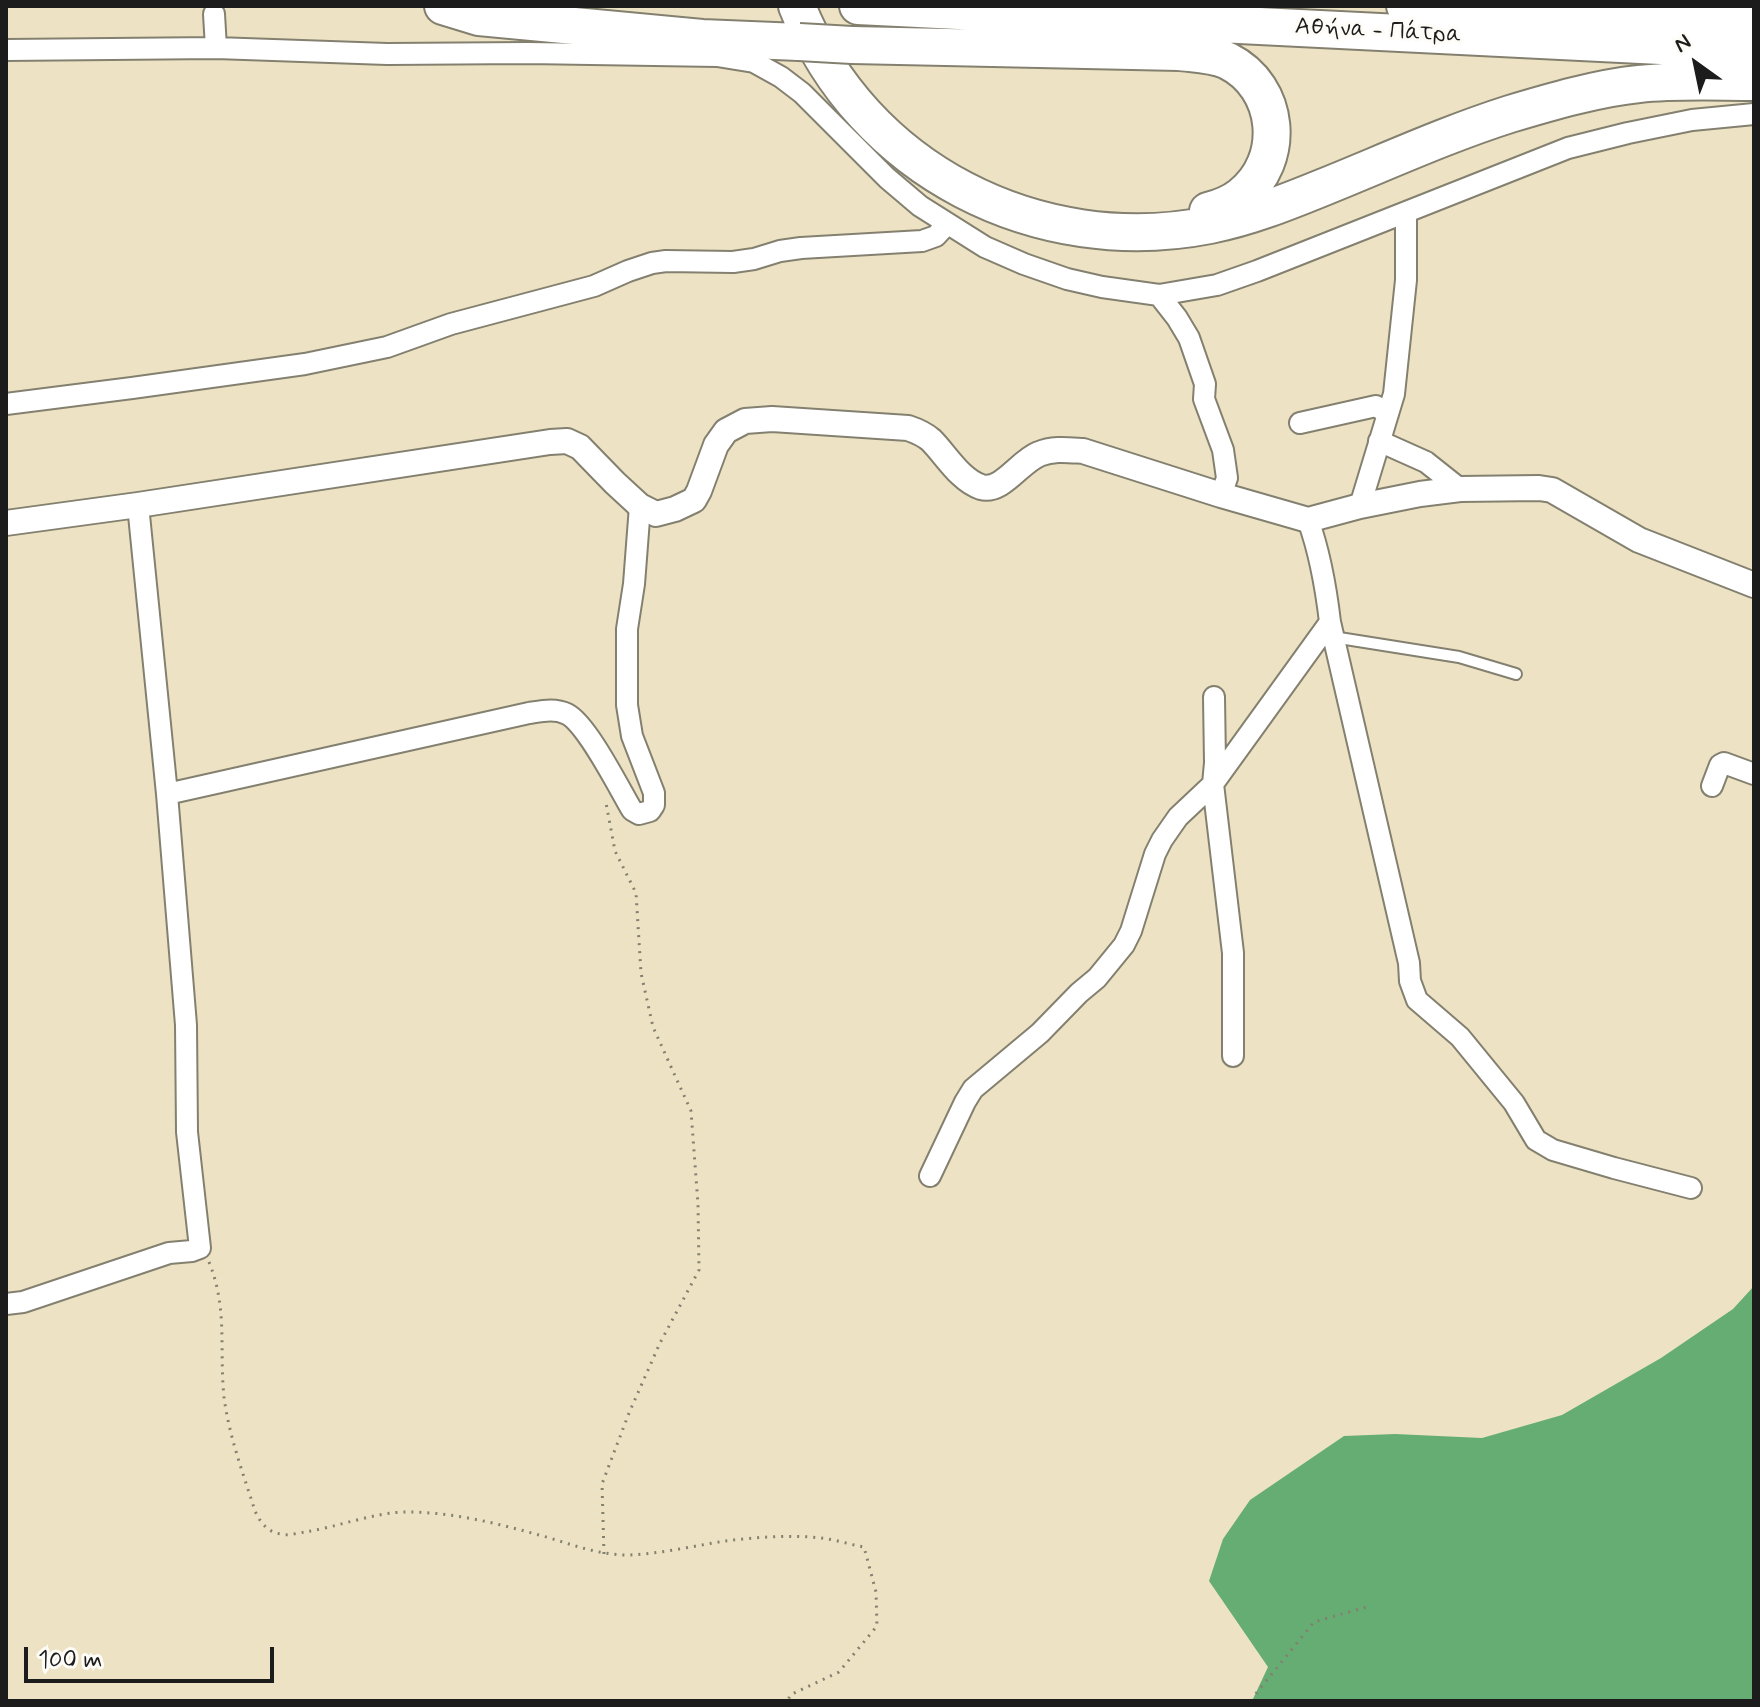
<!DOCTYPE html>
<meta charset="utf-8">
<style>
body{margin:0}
#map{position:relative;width:1760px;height:1707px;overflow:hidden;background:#ede3c4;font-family:Mynerve,sans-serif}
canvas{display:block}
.frame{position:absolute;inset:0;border:8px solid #1c1c1c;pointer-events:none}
.north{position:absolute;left:1656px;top:24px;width:80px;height:80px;-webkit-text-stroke:6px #fdfcf7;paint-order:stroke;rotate:327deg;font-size:22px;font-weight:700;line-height:32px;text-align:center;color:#1c1c1c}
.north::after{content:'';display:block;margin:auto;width:28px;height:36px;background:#1c1c1c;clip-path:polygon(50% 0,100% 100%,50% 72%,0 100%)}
.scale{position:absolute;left:24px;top:1647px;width:250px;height:36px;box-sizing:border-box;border:4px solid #1c1c1c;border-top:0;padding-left:10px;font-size:24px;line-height:28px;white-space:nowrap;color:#1c1c1c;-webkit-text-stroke:6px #fdfcf7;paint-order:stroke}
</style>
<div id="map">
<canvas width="1760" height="1707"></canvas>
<div class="frame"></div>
<div class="north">N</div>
<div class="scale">100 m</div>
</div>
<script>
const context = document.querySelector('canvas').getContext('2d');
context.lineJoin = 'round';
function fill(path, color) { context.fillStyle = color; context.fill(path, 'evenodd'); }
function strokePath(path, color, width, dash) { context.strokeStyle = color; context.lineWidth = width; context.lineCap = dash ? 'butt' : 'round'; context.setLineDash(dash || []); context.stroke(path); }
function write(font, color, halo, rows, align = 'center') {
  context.font = font + ' Mynerve,sans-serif'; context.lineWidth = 6; context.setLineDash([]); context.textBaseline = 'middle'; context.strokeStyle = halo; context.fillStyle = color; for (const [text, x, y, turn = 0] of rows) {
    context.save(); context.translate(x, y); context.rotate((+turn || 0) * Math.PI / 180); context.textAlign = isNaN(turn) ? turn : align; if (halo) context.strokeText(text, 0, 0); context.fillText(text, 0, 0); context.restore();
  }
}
fill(new Path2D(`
 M1754 1286V1701H1252L1268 1667 1209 1581 1223 1539 1250 1500 1344 1436 1395 1434 1482 1438 1562 1415 1661 1358 1733 1309Z`), '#66ad74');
const service = new Path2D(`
 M1333 637 1459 657 1516 674`);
const minor = new Path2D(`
 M214 14 216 48
 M6 50 216 48 387 54 528 53 717 56 754 62 781 77 802 93 887 178 920 206 985 247 1024 264 1067 279 1102 287 1159 295 1217 285 1257 271 1568 148 1628 133 1692 120 1754 114
 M1159 295 1177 318 1189 338 1205 384 1204 399 1223 450 1227 478 1221 495
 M6 404 132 388 305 364 387 347 451 324 594 286 628 271 652 263 666 261 733 262 754 259 780 251 801 248 922 241 936 236 947 224
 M1300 423 1376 406 1388 414
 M1379 441 1426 462 1460 489
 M1360 506 1394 394 1406 280V213
 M1308 520C1320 553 1326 588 1330 622L1409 963 1410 981 1417 1000 1460 1037 1514 1103 1536 1140 1553 1150 1614 1168 1691 1188
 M1214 697 1215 763 1213 784 1233 953V1056
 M1712 786 1720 765 1724 763 1754 774
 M167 794 529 713C542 711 555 708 567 714 587 724 619 788 632 810L639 814 650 811 654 805V793L632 736 627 705V629L634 584 640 506
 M930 1176 965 1102 973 1089 1040 1033 1079 993 1097 978 1124 945 1131 931 1155 854 1162 840 1178 817 1213 784 1330 622
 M6 1304 23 1302 169 1253 192 1251 200 1248 187 1132 186 1025 167 794 138 505`);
const tertiary = new Path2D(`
 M6 523 138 505 550 442 567 441 580 447 615 483 640 506 656 514 675 509 694 500 699 491 716 445 726 431 745 421 772 419 908 428C917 431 924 434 931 440 946 455 960 480 981 487 1002 493 1019 462 1039 454 1053 448 1068 450 1083 451L1221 495 1308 520 1360 506 1420 494 1460 489 1539 488 1552 490 1639 540 1754 585`);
const motorway = new Path2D(`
 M443 6 479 17 702 38 799 42
 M797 6C862 170 1038 259 1210 225 1250 217 1287 202 1324 187 1386 162 1447 134 1510 114 1550 102 1598 88 1639 84 1677 80 1716 82 1754 82
 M858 6 1661 46 1754 53
 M1405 6 1665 19 1754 25
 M852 45 1179 52C1196 54 1213 54 1228 61 1280 87 1287 160 1241 196 1231 204 1220 208 1208 211`);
strokePath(service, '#848070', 14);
strokePath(minor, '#848070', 24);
strokePath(tertiary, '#848070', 28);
strokePath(motorway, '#848070', 40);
strokePath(new Path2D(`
 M209 1262C228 1309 219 1348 224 1397 229 1436 243 1473 255 1511 260 1522 267 1532 281 1534 288 1536 297 1533 305 1532 337 1527 376 1512 407 1512 451 1512 496 1523 539 1535 569 1543 596 1555 628 1555 660 1554 693 1546 725 1541 758 1537 795 1534 828 1539 840 1541 852 1545 864 1547L876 1592 877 1626 839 1672 790 1695 788 1701
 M604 1554 602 1484 629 1413 660 1343 699 1270 698 1204 691 1111 653 1027 641 973 636 893 615 851 606 803
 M1253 1701 1254 1696 1314 1622 1370 1606`), '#848070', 3, [2, 6]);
strokePath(service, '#fff', 10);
strokePath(minor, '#fff', 20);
strokePath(tertiary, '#fff', 24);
strokePath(motorway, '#fff', 36);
const motorwayBridge = new Path2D(`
 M799 42 852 45`);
strokePath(motorwayBridge, '#848070', 40, []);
strokePath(motorwayBridge, '#fff', 36);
write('24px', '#1c1c1c', '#fdfcf7', [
 ["Αθήνα - Πάτρα",1378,32,3]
]);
</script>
